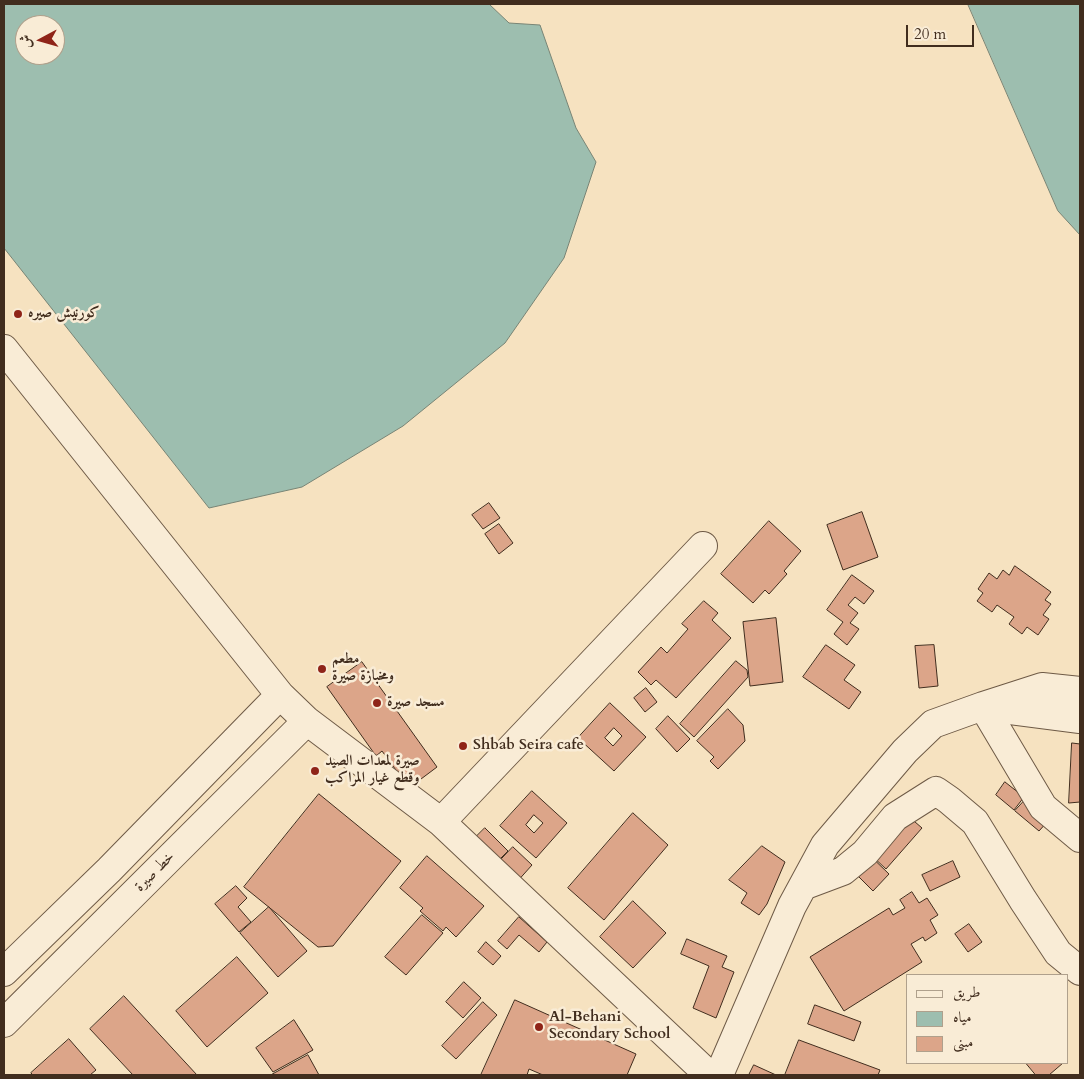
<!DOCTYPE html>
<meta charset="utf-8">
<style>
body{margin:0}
#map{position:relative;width:1084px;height:1079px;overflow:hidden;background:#f6e2c0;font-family:Cardo,Amiri,serif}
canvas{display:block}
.frame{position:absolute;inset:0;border:5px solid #412d1e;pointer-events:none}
.legend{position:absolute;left:906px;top:974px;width:162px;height:90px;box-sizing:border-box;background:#f9ecd6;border:1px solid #afa08c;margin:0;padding:6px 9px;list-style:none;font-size:15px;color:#412d1e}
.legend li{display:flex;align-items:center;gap:10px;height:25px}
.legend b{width:25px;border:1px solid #afa08c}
.north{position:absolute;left:15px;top:15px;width:50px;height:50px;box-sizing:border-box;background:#f9ecd6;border:1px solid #afa08c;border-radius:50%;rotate:264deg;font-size:14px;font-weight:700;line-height:20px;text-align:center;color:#412d1e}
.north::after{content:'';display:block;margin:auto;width:18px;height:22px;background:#8f2418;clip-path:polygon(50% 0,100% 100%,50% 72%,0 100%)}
.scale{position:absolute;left:906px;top:25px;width:68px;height:22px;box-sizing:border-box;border:2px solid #412d1e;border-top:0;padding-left:6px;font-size:15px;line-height:18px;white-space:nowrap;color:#412d1e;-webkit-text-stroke:4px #f9ecd6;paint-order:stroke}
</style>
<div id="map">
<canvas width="1084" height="1079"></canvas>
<div class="frame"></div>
<ul class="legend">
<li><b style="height:6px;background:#f9ecd6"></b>طريق</li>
<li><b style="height:14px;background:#9dbeaf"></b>مياه</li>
<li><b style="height:14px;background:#dca589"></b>مبنى</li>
</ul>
<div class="north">ش</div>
<div class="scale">20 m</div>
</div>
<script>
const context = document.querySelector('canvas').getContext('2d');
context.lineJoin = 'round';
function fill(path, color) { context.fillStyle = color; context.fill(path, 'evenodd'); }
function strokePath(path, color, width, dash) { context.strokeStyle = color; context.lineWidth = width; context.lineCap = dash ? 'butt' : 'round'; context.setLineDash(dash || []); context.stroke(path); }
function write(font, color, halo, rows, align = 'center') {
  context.font = font + ' Cardo,Amiri,serif'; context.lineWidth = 5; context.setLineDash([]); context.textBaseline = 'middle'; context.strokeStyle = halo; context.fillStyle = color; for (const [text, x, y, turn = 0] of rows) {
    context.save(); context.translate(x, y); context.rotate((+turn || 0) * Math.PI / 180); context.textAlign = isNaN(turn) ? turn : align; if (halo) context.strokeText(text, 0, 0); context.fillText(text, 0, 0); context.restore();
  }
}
const water = new Path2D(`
 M4 4H489L509 23 540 25 576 128 596 162 564 258 505 343 403 426 302 487 209 508 4 248ZM25 25H55V55H25Z
 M968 4H1080V235L1058 211Z`);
fill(water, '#9dbeaf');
strokePath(water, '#788475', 1);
const building = new Path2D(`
 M489 503 500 518 483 529 472 515Z
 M862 512 878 557 843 570 827 525Z
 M769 521 801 551 784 571 787 574 769 594 765 590 753 603 721 574Z
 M499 524 513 543 499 554 485 534Z
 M1015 566 1051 592 1045 600 1051 604 1043 615 1049 619 1038 635 1027 627 1022 634 1009 624 1014 617 997 605 992 612 977 601 983 593 978 589 989 573 997 579 1003 570 1009 575Z
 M852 575 874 591 864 604 855 597 848 605 858 613 850 623 859 629 847 645 834 634 843 622 827 610Z
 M704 601 718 613 712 620 731 638 676 698 656 680 651 685 638 672 661 647 667 653 688 629 682 624Z
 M776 618 783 682 750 686 743 622Z
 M826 645 855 665 844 680 861 692 849 709 803 677Z
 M934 645 938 686 919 688 915 646Z
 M736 661 747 670 748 677 694 737 680 724Z
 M362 662 437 767 409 788 382 751 376 756 327 687Z
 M646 688 657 702 645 712 634 698Z
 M610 703 646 737 614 771 578 738ZM614 728 622 736 613 746 605 738Z
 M728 709 743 725 745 741 718 769 710 761 714 757 697 741Z
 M668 716 690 739 677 752 656 729Z
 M1072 743 1080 744V802L1069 803Z
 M1005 782 1024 797 1014 810 996 795Z
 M532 791 567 823 536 858 500 826ZM534 815 543 823 534 833 526 825Z
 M319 794 401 861 333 946 318 947 244 887Z
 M1025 800 1048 821 1039 831 1015 811Z
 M633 813 668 845 604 920 568 888Z
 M907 815 922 828 886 869 872 856Z
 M485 828 508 851 491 868 468 845Z
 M859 845 889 874 873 891 843 861Z
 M762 846 785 862 767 904 759 915 741 903 747 893 729 880Z
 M513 847 532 865 515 884 495 866Z
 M427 856 484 906 456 937 446 927 443 931 420 911 423 908 400 888Z
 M953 861 960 877 930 891 922 875Z
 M236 886 247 898 238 907 251 922 239 932 215 904Z
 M912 892 919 903 927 898 938 915 930 920 937 933 925 941 923 937 911 944 922 962 844 1011 810 957 889 908 893 915 905 908 900 900Z
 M633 901 666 933 633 968 600 937Z
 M269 907 307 951 278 977 240 933Z
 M422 915 443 933 406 975 385 957Z
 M519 917 547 942 539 952 519 935 507 949 498 941Z
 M969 924 982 942 968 952 955 934Z
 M687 939 727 956 722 967 734 972 716 1018 693 1008 709 966 681 954Z
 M486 942 501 956 493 965 478 952Z
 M237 957 268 993 207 1047 176 1011Z
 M464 982 481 998 463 1018 446 1002Z
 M124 996 197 1075H133L90 1029Z
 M515 1000 636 1054 627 1075H543L529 1069 527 1075H481Z
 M483 1002 497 1015 456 1059 442 1046Z
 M815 1005 861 1022 854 1041 808 1024Z
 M294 1020 313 1050 273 1072 256 1048Z
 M69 1039 96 1070 90 1075H33L31 1073Z
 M799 1040 880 1070 878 1075H785Z
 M308 1055 319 1075H271Z
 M1026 1063H1063L1049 1075H1036Z
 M754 1065 776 1075H749Z`);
fill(building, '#dca589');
strokePath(building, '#412d1e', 1);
const minor = new Path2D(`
 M4 349 280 695 307 721 441 822 709 1075
 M983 706 1043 807 1080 838
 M987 707 1080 719
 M441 822 703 546
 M803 886 843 871 865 853 895 817 936 791 949 800 975 822 1023 900 1058 953 1080 971
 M4 972 109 870 280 695
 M4 1023 307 721
 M719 1075 792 906 825 845 905 751 933 724 983 706 1042 687 1080 691`);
strokePath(minor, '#6e5a46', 30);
strokePath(minor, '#f9ecd6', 28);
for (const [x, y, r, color] of [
 [18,314,5,"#8f2418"],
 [322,669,5,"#8f2418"],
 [377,703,5,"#8f2418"],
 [463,746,5,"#8f2418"],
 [315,771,5,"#8f2418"],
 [539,1027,5,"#8f2418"]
]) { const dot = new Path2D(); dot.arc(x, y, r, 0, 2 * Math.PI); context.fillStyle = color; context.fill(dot); strokePath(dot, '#f9ecd6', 2); }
write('bold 15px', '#412d1e', '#f9ecd6', [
 ["كورنيش صيره",28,314],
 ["مطعم",332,660],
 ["ومخبازة صيرة",332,677],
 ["مسجد صيرة",387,703],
 ["Shbab Seira cafe",473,746],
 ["صيرة لمعدات الصيد",325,762],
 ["وقطع غيار المراكب",325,779],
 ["Al-Behani",549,1018],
 ["Secondary School",549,1035]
], 'left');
write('15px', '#412d1e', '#f9ecd6', [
 ["خط صيرة",155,872,-45]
]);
</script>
